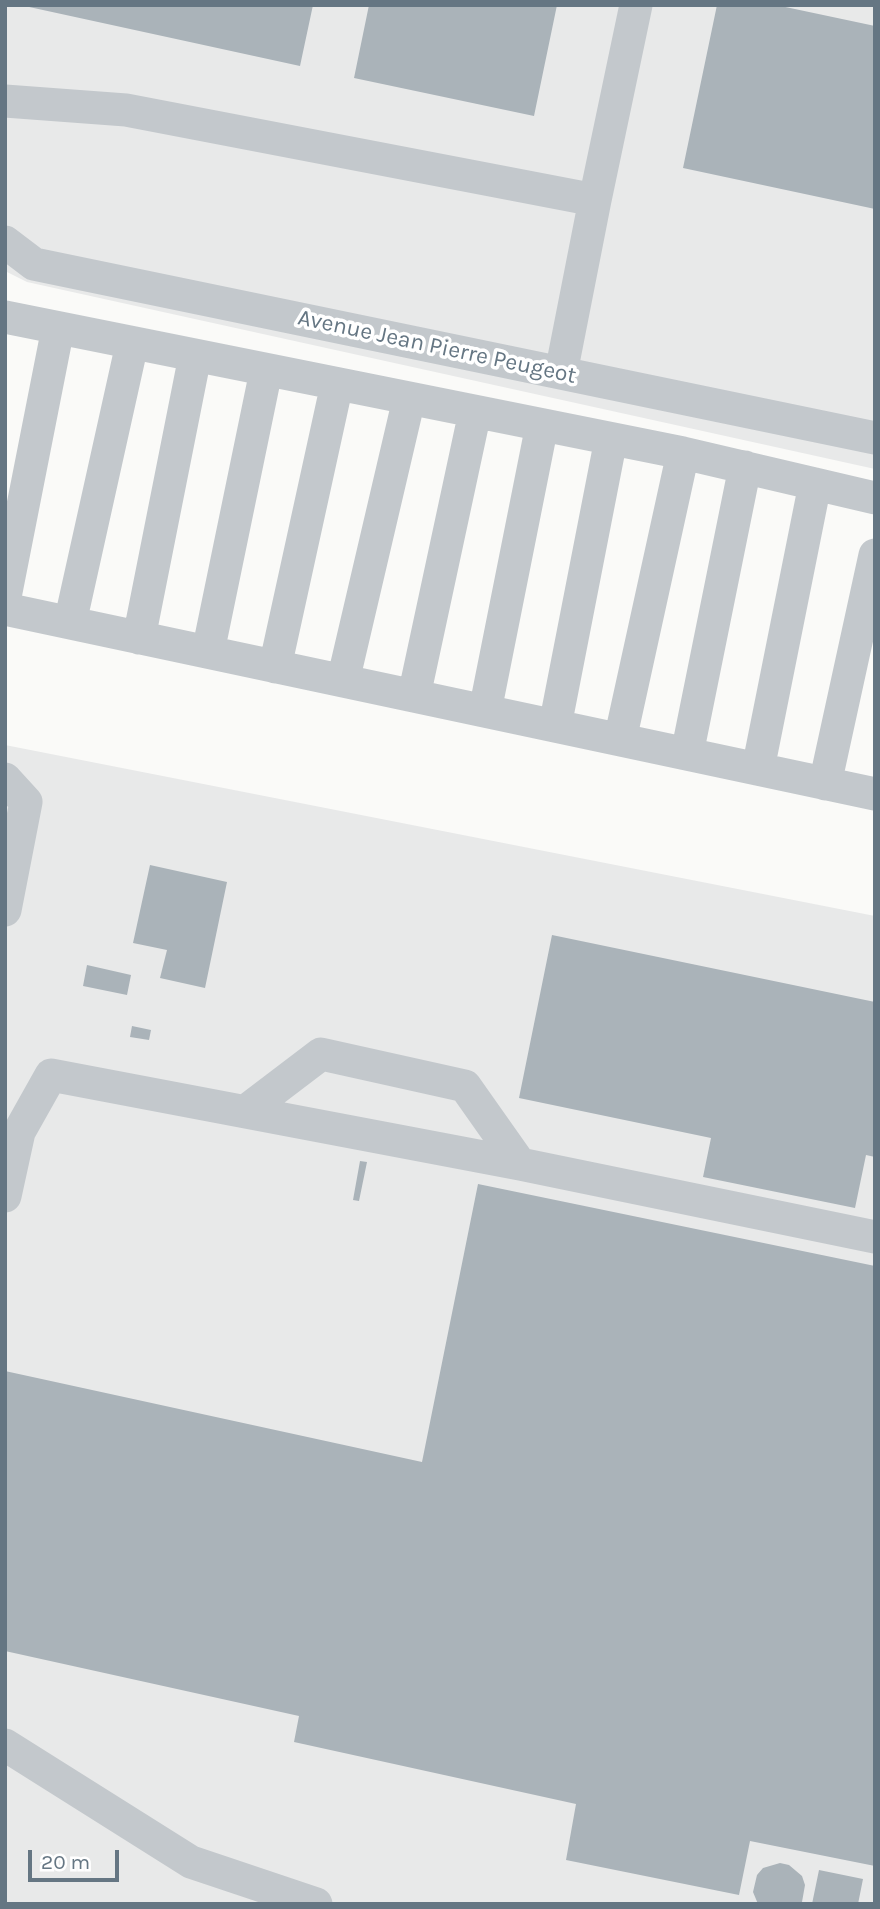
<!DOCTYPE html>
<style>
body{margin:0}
#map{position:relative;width:880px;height:1909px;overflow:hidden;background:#fafaf8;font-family:Karla,sans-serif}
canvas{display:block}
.frame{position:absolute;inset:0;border:7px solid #657683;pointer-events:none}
.scale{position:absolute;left:28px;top:1850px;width:91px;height:32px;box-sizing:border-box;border:4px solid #657683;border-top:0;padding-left:9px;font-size:21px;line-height:24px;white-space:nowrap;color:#657683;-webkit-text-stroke:5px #fff;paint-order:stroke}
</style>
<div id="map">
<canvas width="880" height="1909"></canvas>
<div class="frame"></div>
<div class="scale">20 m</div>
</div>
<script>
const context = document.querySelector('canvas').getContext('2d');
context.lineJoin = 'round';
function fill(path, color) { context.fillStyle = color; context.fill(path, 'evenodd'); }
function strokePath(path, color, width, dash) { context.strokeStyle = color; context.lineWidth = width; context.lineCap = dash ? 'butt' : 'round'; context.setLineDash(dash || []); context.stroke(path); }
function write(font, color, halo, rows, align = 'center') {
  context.font = font + ' Karla,sans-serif'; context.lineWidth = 7; context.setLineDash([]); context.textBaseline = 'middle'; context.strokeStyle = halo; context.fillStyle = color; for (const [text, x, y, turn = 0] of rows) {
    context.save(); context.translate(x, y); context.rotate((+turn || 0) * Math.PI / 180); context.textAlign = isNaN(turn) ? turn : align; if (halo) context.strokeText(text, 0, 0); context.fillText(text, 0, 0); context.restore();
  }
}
fill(new Path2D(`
 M5 5H875V469L27 282 5 271Z
 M5 745 875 916V1904H5Z`), '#e8e9e9');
fill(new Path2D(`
 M20 5H313L300 66Z
 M369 5H557L534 116 354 78Z
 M717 5H776L875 26V209L683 168Z
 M150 865 227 882 205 988 160 978 167 950 133 943Z
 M552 935 875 1002V1157L866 1155 855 1208 703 1177 711 1138 519 1098Z
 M87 965 131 975 127 995 83 986Z
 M132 1026 151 1030 149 1040 130 1037Z
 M360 1161 367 1162 359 1201 353 1200Z
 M478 1184 875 1266V1866L750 1841 739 1895 566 1860 576 1804 294 1742 299 1716 5 1651V1371L422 1462Z
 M780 1863 789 1865 802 1876 805 1885 802 1902 758 1904 753 1892 757 1875 763 1868Z
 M819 1870 863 1879 858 1904H812Z`), '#aab3b9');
strokePath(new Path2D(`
 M5 101 126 110 595 200 636 5
 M5 242 34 264 875 438
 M5 317 683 453 875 498
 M561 373 595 200
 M5 597 58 328
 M5 609 875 794
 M70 623 132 344
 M139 638 195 356
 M208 652 266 371
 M275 667 337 384
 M343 681 409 399
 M414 696 475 412
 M485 711 542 425
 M555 726 611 439
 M620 740 683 453
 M687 754 745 467
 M758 769 815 484
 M5 779 26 802 5 910
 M825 784 875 555
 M246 1111 321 1054 465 1086 520 1164
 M5 1196 19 1132 51 1075 520 1164 875 1237
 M5 1745 191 1862 316 1904`), '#c3c8cc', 33);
write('23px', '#657683', '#fff', [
 ["Avenue Jean Pierre Peugeot",437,347,12]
]);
</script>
